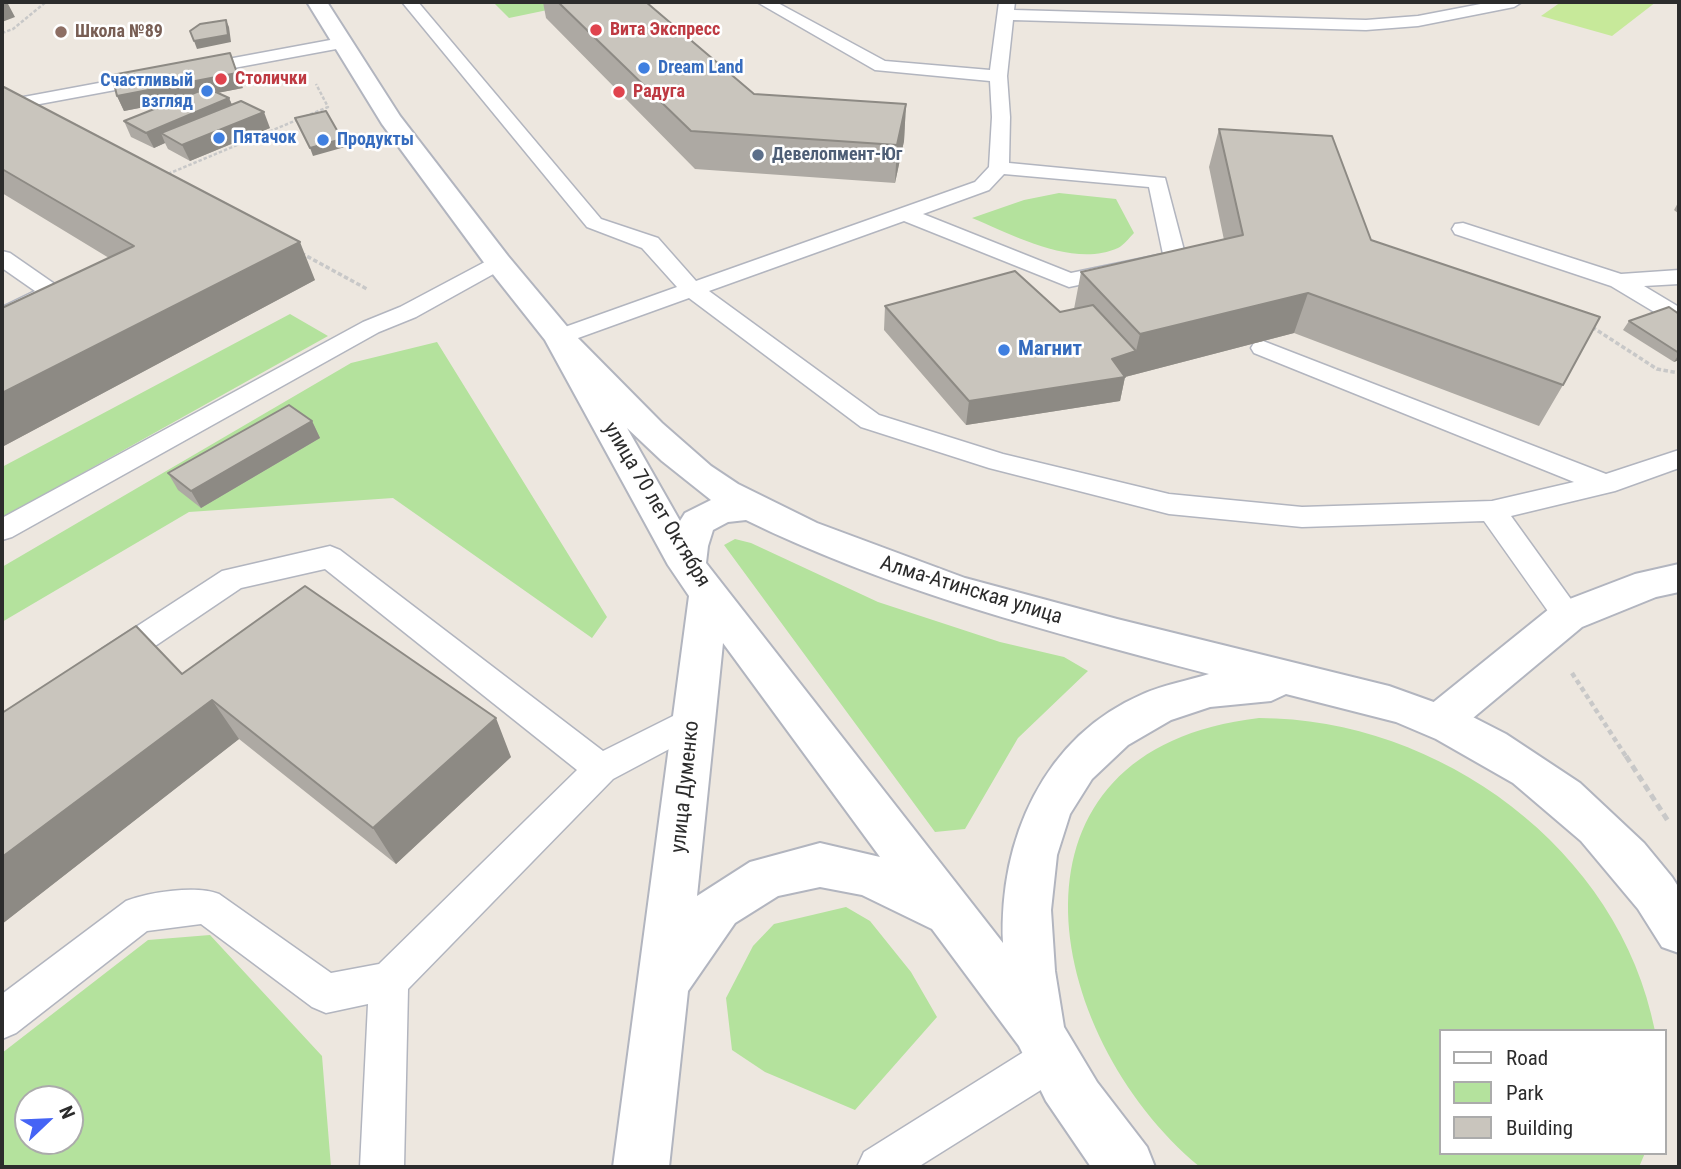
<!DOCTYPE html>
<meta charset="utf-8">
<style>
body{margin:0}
#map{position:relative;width:1681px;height:1169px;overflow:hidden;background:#ede7df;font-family:"Roboto Condensed",sans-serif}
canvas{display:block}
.frame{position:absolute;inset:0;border:4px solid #2c2c2c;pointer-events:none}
.legend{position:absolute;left:1439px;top:1029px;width:228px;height:126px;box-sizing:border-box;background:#fff;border:2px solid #ababab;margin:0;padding:9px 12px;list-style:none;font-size:21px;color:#2c2c2c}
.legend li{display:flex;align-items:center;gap:14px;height:35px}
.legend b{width:35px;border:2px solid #ababab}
.north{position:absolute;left:14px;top:1085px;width:70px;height:70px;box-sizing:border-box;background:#fff;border:2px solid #ababab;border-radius:50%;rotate:67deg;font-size:19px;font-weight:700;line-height:28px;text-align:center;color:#2c2c2c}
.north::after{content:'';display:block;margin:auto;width:24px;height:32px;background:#4564f5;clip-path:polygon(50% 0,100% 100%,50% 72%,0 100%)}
</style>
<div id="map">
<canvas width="1681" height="1169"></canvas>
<div class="frame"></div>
<ul class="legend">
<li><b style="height:9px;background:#fff"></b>Road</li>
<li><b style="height:19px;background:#b4e29d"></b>Park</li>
<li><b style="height:19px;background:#c9c5bd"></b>Building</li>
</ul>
<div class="north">N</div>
</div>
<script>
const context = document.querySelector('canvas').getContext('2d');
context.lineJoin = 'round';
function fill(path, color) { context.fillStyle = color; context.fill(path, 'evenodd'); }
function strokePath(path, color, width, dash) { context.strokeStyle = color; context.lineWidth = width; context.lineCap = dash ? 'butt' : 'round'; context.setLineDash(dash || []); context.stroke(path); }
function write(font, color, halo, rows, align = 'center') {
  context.font = font + ' "Roboto Condensed",sans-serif'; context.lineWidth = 5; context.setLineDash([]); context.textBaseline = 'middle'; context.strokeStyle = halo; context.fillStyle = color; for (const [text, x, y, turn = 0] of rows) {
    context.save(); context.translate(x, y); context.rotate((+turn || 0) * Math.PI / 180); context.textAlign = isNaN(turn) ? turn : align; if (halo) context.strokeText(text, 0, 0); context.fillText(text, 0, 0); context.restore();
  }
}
fill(new Path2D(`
 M493 2H586L509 18Z
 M1059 193 1116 199 1134 233C1129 238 1124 245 1118 248 1073 268 1013 235 972 218L1024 200Z
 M290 314 328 336 2 518V467Z
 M437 342 607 617 592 638 393 498 189 512 2 622V567L351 363Z
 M735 539 751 543 878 602 1000 642 1064 657 1088 671 1018 738 965 829 935 832 724 545Z
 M1259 718C1439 718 1620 849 1655 1031H1441V1153H1645L1639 1167H1200C1040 1033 989 749 1259 718Z
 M846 907 870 921 911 972 937 1017 855 1110 765 1072 732 1050 726 998 753 946 774 924Z
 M210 935 322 1056 331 1167H2V1053L148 940ZM28 1099H70V1141H28Z`), '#b4e29d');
fill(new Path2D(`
 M1561 2H1656L1612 36 1541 16Z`), '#c7e99a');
const lane = new Path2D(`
 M402 2H418L601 219 658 238 696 281 975 182 989 167 992 117 990 81 875 70 757 2H776L885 61 990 70 999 2H1015L1014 10 1366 20 1418 16 1491 2H1522L1514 7 1418 26 1366 30 1013 20 1007 76 1010 117 1009 163 1165 178 1186 258 1183 263 1069 287 904 221 709 291 879 415 1003 454 1169 494 1302 507 1492 501 1574 482 1254 353 1251 348 1254 343 1263 341 1606 474 1679 450V468L1615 491 1511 516 1583 616 1579 624 1568 628 1557 624 1484 521 1302 527 1169 514 989 468 861 427 689 298 567 342H551L547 337 551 332 677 287 642 248 587 227ZM1004 174 1149 187 1163 254 1071 273 923 214 989 190Z
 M341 38 347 39 349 43 347 47 2 111V101Z
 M1463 223 1621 274 1679 270V284L1644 286 1679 307V324L1671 322 1611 286 1455 234 1452 229 1455 224Z
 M2 251 10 253 59 287 62 292 59 297 2 323V307L35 291 2 268Z
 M498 255 506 257 509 262 506 267 416 317 379 332 12 537 2 540V518L363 322 400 307Z
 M330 546 340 550 603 751 693 706 705 710 710 720 705 730 613 779 408 989 404 1167H360L368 1004 326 1013 312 1007 201 924 147 931 16 1033 2 1039V994L126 901C149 892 196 885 219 894L331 973 379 964 577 770 325 569 241 588 124 667 113 670 102 667 97 658 102 649 222 571Z
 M1053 1037 1068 1043 1074 1058 1068 1073 918 1167H857L864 1152 1038 1043Z`);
const street = new Path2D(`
 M1679 564V592L1656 597 1582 627 1455 733 1440 739 1425 733 1419 721 1425 709 1554 605 1635 574Z`);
const secondary = new Path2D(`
 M307 2H327L400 116 508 256 570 330 662 423 711 466 738 484 817 523 965 578 1117 619 1389 686 1467 714 1506 734 1580 783 1644 843 1672 877 1679 888V953L1662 947 1638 909 1581 841 1513 783 1436 739 1396 722 1286 694 1271 701 1210 707 1171 720 1128 745 1092 779 1070 814 1057 855 1051 910 1055 971 1064 1027 1097 1082 1147 1147 1155 1167H1091L1046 1101 1019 1046 932 929 862 895 820 887 778 896 735 923 688 991 669 1167H613L689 596 668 565 545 340 488 268 382 124ZM627 428 662 461 711 500 685 513 680 521ZM746 520C893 592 1051 632 1209 674 1187 681 1163 685 1143 694 1043 737 999 840 1003 943L706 563 708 546 713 530 728 522ZM723 643 880 857 820 843 750 862 697 896Z`);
strokePath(lane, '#b2b5bf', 3);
strokePath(street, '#b2b5bf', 4);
strokePath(secondary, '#b2b5bf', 4);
strokePath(new Path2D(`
 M2 33 13 29 46 2
 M163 176 328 107 316 84`), '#c8c8c8', 2.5, [3.5, 2]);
strokePath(new Path2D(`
 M301 253 367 289
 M1592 327 1657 369 1679 373`), '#c8c8c8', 3.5, [4.5, 2.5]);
strokePath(new Path2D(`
 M1572 673 1627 758`), '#c8c8c8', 4.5, [5, 3.5]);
strokePath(new Path2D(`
 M1626 756 1668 821`), '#c8c8c8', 5, [7, 4.5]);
fill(lane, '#fff');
fill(street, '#fff');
fill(secondary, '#fff');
fill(new Path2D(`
 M543 2H646L754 94 906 104 904 141 895 183 695 169 546 18Z
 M2 86 315 280 2 447V308L109 258 2 193Z
 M243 88 217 93 229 98 232 105 270 128 190 161 168 149 165 143 154 148 131 137 124 121 174 101 124 111 117 96Z
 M1219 129 1371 240 1563 385 1539 426 1294 333 1125 377 1120 401 966 425 884 330 885 306 1060 312 1074 309 1081 272 1224 240 1209 167Z
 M1679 201V214L1674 210Z
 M1679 314V360L1674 362 1623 330 1629 321Z
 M312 421 320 438 201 508 178 490 168 473Z
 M182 674 511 757 396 864 239 739 2 924V713Z`), '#ada9a3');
fill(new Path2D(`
 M2 2H7L15 17 2 22Z
 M226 20 229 27 231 42 197 49 194 41Z
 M230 53 243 88 124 111 117 96Z
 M229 98 236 114 161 133 165 143 154 148 146 133Z
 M906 104 904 141 895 183 897 145Z
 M264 112 270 128 190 161 182 145Z
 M342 139 345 147 313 156 310 148Z
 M300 242 315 280 2 447V393Z
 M1308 293 1294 333 1125 377 1120 401 966 425 969 401 1136 351 1140 334Z
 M1679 354V360L1674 362Z
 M312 421 320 438 201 508 191 491Z
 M212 700 239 739 2 924V857Z
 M496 718 511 757 396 864 373 828Z`), '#8d8a84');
const building = new Path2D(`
 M558 2H646L754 94 906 104 897 145 691 131Z
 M226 20 228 35 194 41 190 31 200 24Z
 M230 53 237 73 117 96 112 75Z
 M2 86 300 242 2 393V308L134 246 2 169Z
 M207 88 229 98 146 133 124 121Z
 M241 101 264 112 182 145 161 133Z
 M326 111 342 139 310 148 295 118Z
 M1219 129 1332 136 1371 240 1600 317 1563 385 1308 293 1140 334 1081 272 1243 235Z
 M1015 271 1060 312 1093 305 1136 351 1112 359 1125 377 969 401 885 306Z
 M1669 307 1679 314V353L1629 321Z
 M289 405 312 421 191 491 168 473Z
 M305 586 496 718 373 828 212 700 2 857V713L136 626 182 674Z`);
fill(building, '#c9c5bd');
strokePath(building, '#8d8a84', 2);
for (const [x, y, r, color] of [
 [596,30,7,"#e0444e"],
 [61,32,7,"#8d6e63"],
 [644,68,7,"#3f7fe0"],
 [221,79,7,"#e0444e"],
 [207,91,7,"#3f7fe0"],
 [619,92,7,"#e0444e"],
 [219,138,7,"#3f7fe0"],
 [323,140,7,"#3f7fe0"],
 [758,155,7,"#5c6f8a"],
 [1004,350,7,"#3f7fe0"]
]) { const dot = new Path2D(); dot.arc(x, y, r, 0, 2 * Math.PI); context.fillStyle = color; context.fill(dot); strokePath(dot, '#fff', 2.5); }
write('bold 18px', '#be3a42', '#fff', [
 ["Вита Экспресс",610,30],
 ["Столички",235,79],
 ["Радуга",633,92]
], 'left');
write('bold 18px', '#785e54', '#fff', [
 ["Школа №89",75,32]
], 'left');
write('bold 18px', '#366cbe', '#fff', [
 ["Dream Land",658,68],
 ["Счастливый",193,81,"right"],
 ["взгляд",193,102,"right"],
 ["Пятачок",233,138],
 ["Продукты",337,140]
], 'left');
write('bold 18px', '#4e5e75', '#fff', [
 ["Девелопмент-Юг",772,155]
], 'left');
write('bold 21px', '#366cbe', '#fff', [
 ["Магнит",1018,350]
], 'left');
write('21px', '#2c2c2c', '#fff', [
 ["улица 70 лет Октября",656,505,59],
 ["Алма-Атинская улица",971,591,17],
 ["улица Думенко",686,787,-84]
]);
</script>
